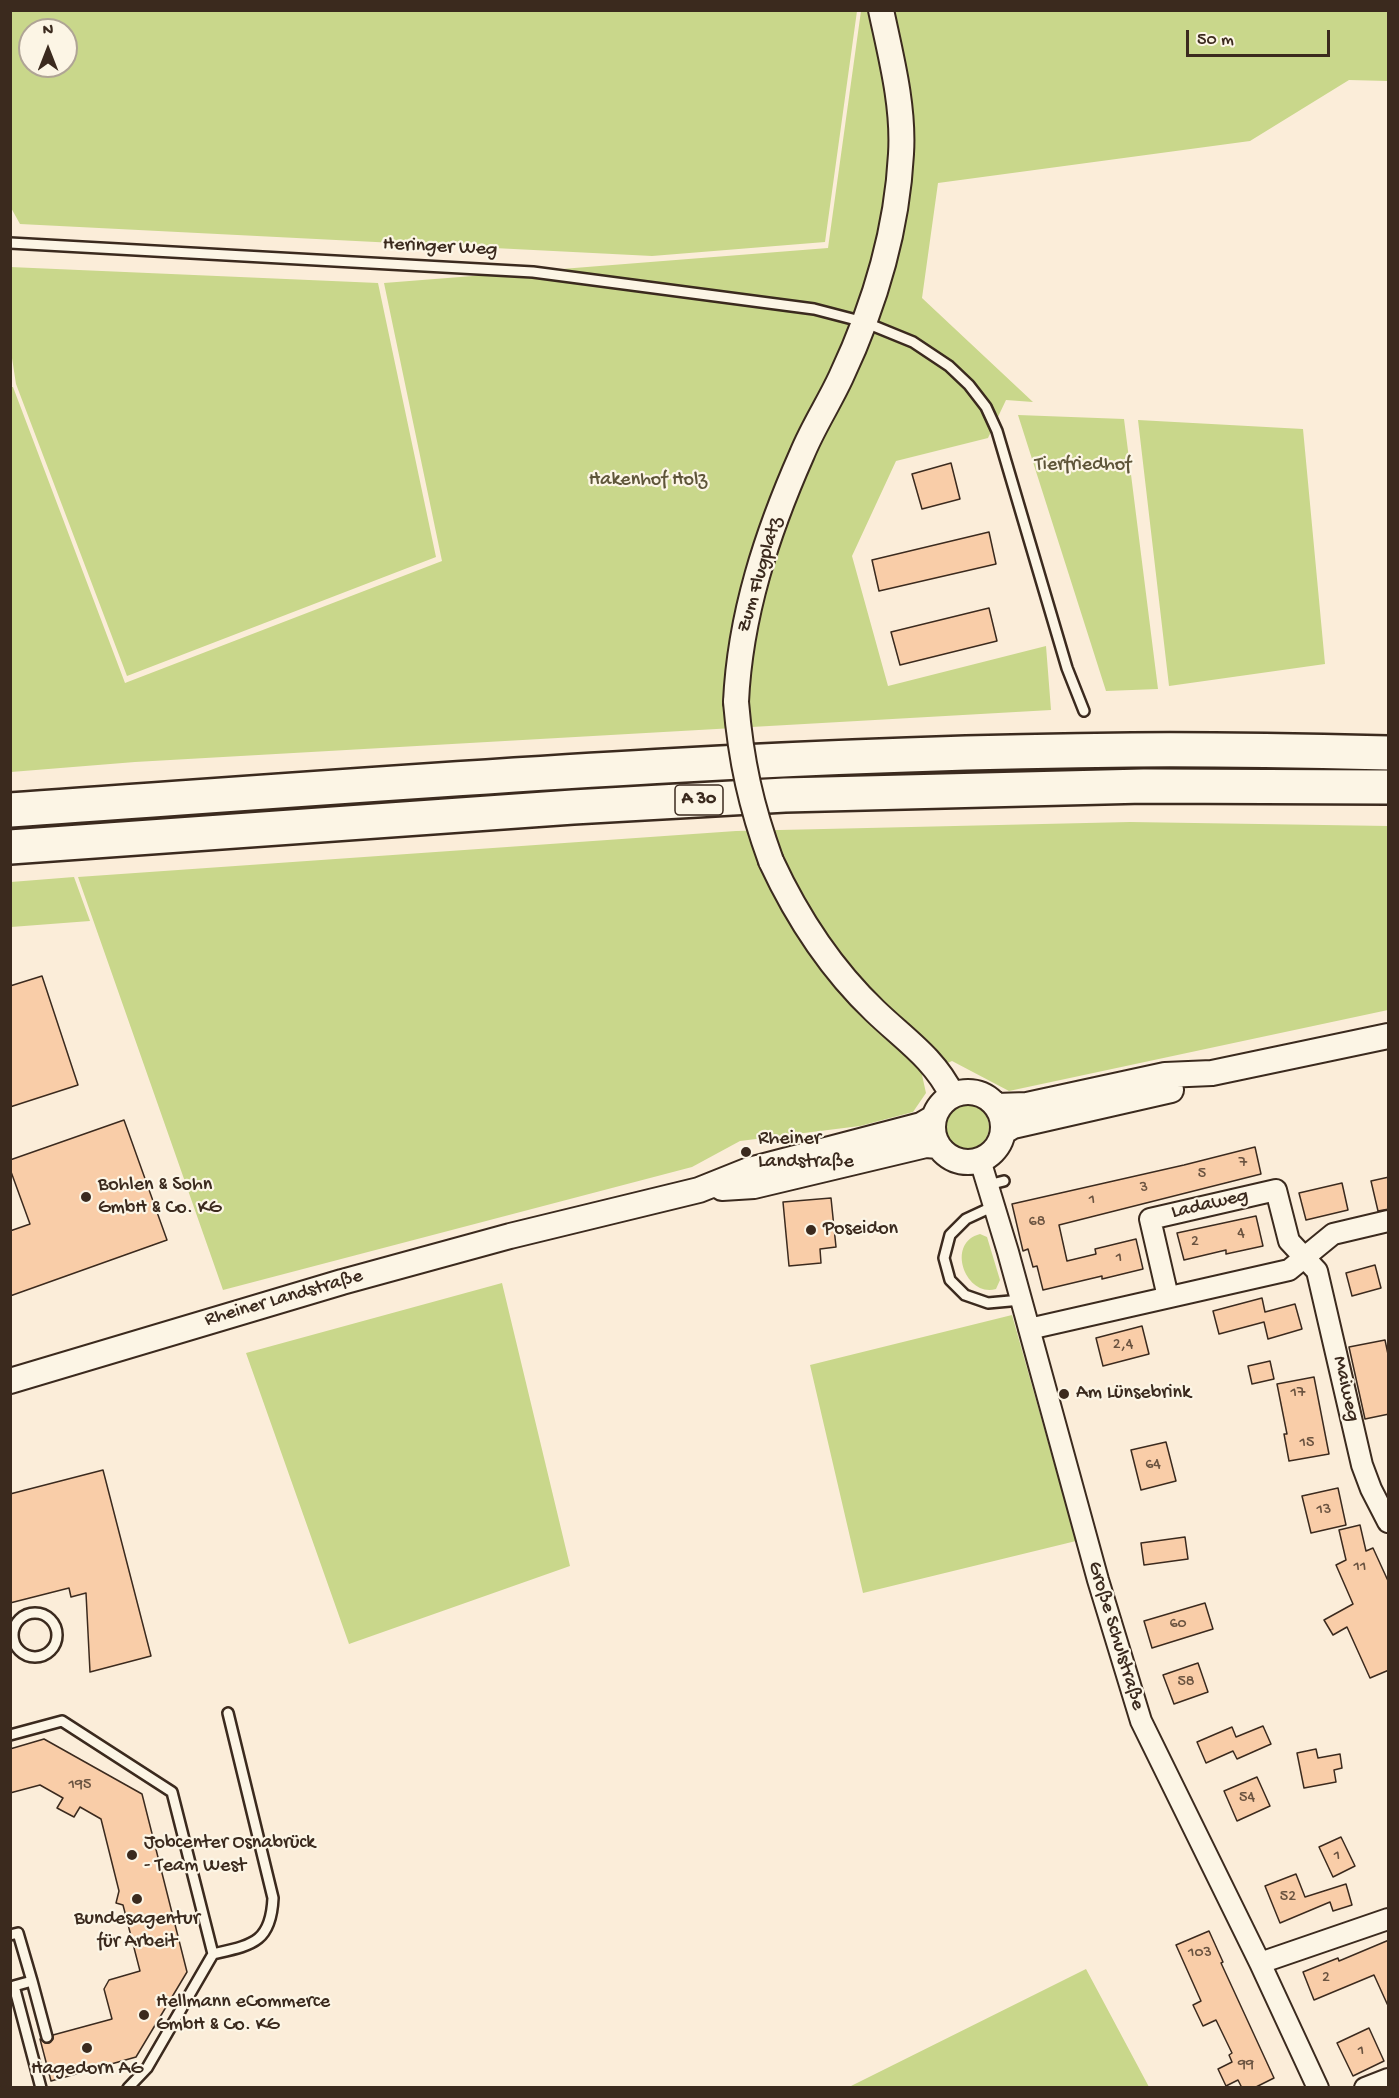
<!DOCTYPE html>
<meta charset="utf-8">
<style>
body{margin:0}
#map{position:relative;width:1399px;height:2098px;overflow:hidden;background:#fbedd9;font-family:"Gochi Hand",sans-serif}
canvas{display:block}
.frame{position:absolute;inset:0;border:12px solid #3b2a1e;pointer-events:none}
.north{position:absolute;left:18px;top:18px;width:60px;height:60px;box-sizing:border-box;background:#fcf5e5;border:2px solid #afa495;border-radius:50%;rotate:0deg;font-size:16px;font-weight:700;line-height:24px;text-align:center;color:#3b2a1e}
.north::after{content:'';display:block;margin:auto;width:21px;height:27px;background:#3b2a1e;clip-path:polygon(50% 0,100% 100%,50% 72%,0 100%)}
.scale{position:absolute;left:1186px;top:30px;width:144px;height:27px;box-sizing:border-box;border:3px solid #3b2a1e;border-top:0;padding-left:8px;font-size:18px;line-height:21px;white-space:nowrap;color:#3b2a1e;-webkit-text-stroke:4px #fcf5e5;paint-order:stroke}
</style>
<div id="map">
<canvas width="1399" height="2098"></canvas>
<div class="frame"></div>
<div class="north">N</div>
<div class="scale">50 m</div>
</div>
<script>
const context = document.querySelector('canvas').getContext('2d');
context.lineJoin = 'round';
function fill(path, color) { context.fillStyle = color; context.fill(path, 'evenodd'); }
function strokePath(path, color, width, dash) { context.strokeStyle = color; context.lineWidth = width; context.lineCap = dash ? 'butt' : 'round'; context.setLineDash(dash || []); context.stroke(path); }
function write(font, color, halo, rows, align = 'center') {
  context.font = font + ' "Gochi Hand",sans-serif'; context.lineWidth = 4.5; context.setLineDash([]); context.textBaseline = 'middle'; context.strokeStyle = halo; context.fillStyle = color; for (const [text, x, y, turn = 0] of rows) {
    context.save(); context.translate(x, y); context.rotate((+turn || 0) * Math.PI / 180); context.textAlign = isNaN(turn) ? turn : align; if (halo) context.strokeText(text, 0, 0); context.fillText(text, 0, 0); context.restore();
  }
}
fill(new Path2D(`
 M10 11 11 10 857 11 825 242 652 256 20 224 10 206ZM30 30H66V66H30Z
 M861 11H1388V81L1349 80 1250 141 938 183 922 298 1033 402 1006 400 988 438 896 461 852 556 888 686 1046 646 1051 710 135 762 11 772V387H13L125 683 442 561 384 283 828 248Z
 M10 267 378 283 436 557 127 676 16 384 10 345Z
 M1018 415 1124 419 1158 689 1106 691Z
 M1138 420 1303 429 1325 664 1169 686Z
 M1130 822 1388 826V1010L1009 1091 952 1061 922 1075 926 1093 913 1112 860 1126 740 1141 692 1167 223 1290 78 877 736 831Z
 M74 877 90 921 11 927V882Z
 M945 1127a22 22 0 1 1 44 0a22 22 0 1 1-44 0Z
 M980 1234 987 1237 1000 1280 996 1289C966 1298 945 1243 980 1234Z
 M502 1283 570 1566 349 1644 246 1353Z
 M1012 1315 1076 1541 863 1593 810 1365Z
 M1086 1969 1149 2087H849Z`), '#c9d78b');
const building = new Path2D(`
 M951 463 960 499 922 509 912 474Z
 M989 532 996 564 879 591 872 560Z
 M989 608 997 641 900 665 891 632Z
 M42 976 78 1085 10 1107V986Z
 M124 1120 167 1240 10 1296V1231L30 1224 10 1169V1160Z
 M1255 1147 1261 1174 1059 1225 1067 1261 1096 1254 1095 1249 1136 1239 1143 1269 1102 1279V1276L1043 1290 1037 1266 1033 1267 1028 1249 1023 1251 1012 1204 1184 1165Z
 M1389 1177V1209L1378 1211 1371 1181Z
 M1342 1183 1348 1210 1306 1220 1299 1193Z
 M831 1198 836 1247 820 1249 821 1263 789 1266 783 1202Z
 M1256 1216 1263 1246 1226 1254V1250L1184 1260 1177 1233Z
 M1375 1265 1381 1288 1352 1296 1346 1273Z
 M1262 1298 1265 1312 1295 1304 1302 1329 1268 1339 1264 1322 1219 1334 1213 1311Z
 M1142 1326 1149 1354 1103 1366 1096 1338Z
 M1385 1340 1389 1359V1414L1365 1419 1349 1347Z
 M1270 1361 1274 1379 1252 1384 1248 1366Z
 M1314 1377 1329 1454 1289 1461 1284 1434H1287L1277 1384Z
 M1166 1442 1176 1481 1141 1490 1131 1450Z
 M103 1470 151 1656 90 1672 86 1593 71 1597 69 1588 10 1603V1494Z
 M1338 1488 1346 1525 1311 1533 1302 1496Z
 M1360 1525 1366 1551 1373 1548 1389 1583V1670L1370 1678 1347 1627 1333 1635 1324 1620 1353 1604 1336 1565 1346 1560 1339 1530Z
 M1185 1537 1188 1559 1144 1565 1141 1543Z
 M1205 1603 1213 1629 1152 1648 1144 1621Z
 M1198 1663 1208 1692 1174 1704 1163 1675Z
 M1263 1726 1271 1744 1237 1759 1233 1751 1206 1763 1197 1742 1232 1727 1236 1737Z
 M44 1739 142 1794 187 1972 136 2057 51 2081 40 2039 45 2043H49L53 2039V2035L112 2019 104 1989 109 1980 140 1971 123 1905 116 1903 119 1891 101 1819 80 1807 74 1817 57 1808 63 1798 40 1785 10 1793V1749Z
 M1316 1749 1318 1758 1340 1754 1342 1768 1334 1770 1336 1782 1304 1788 1297 1753Z
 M1257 1777 1270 1806 1237 1821 1224 1791Z
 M1341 1837 1355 1866 1333 1877 1319 1847Z
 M1296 1874 1305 1897 1346 1884 1352 1905 1333 1911 1330 1902 1280 1923 1265 1886Z
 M1209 1931 1223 1962 1221 1963 1274 2078 1254 2088H1242L1238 2080 1226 2086 1218 2069 1232 2062 1229 2055 1232 2053 1216 2020 1203 2026 1193 2005 1201 2001 1176 1945Z
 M1389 1940V2008L1374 1975 1314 2000 1303 1972 1338 1958 1339 1961Z
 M1369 2028 1384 2061 1353 2076 1337 2043Z`);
fill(building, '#f9cda8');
strokePath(building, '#3b2a1e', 1.5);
const service = new Path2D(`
 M10 243 533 272 814 309 864 322 913 342 949 366 969 385 986 407 997 431 1067 668 1084 711
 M988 1185 1004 1181
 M994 1206 966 1219 950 1235 944 1258 950 1280 965 1295 988 1303 1021 1300
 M13 1635a22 22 0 1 1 44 0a22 22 0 1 1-44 0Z
 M10 1735 62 1721 172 1792 213 1954 147 2068 128 2088
 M10 1935 18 1933 32 1981 14 1986 41 2088
 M213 1954C252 1945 271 1943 273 1898L228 1713
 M32 1981 47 2037`);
const minor = new Path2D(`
 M980 1160 1008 1252 1098 1580 1141 1721 1260 1963 1318 2088
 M1168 1297 1150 1219 1276 1190 1289 1241 1317 1271 1362 1465 1371 1489 1388 1522
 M1029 1329 1289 1270 1333 1234 1388 1221
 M1260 1963 1388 1919
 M1365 2088 1388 2079`);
const tertiary = new Path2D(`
 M736 702C740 615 767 533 802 454 813 427 829 403 841 377 874 307 897 231 901 154 904 106 891 57 881 10
 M771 861C797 917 830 968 875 1011 904 1039 934 1058 952 1095
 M933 1127a35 35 0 1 1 70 0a35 35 0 1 1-70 0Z
 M996 1106 1027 1105 1165 1075 1212 1073 1388 1036
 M1003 1132 1013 1126 1171 1090
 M722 1188 754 1186 926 1145 938 1146
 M10 1381 342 1282 510 1236 699 1190 749 1170 921 1125 933 1118`);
const motorway = new Path2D(`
 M10 810C384 784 758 753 1132 750 1217 749 1303 751 1388 753
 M10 847 573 807 785 795 1144 786 1388 787`);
strokePath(service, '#3b2a1e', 14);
strokePath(minor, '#3b2a1e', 24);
strokePath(tertiary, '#3b2a1e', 28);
strokePath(motorway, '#3b2a1e', 38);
strokePath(service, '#fcf5e5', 9);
strokePath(minor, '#fcf5e5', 20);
strokePath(tertiary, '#fcf5e5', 24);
strokePath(motorway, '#fcf5e5', 33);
const tertiaryBridge = new Path2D(`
 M736 702C741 761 751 806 771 861`);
strokePath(tertiaryBridge, '#3b2a1e', 28, []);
strokePath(tertiaryBridge, '#fcf5e5', 24);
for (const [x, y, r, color] of [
 [746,1152,6,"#3b2a1e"],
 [86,1197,6,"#3b2a1e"],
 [811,1230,6,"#3b2a1e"],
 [1064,1394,6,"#3b2a1e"],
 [132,1855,6,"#3b2a1e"],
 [137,1899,6,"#3b2a1e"],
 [144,2015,6,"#3b2a1e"],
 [87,2048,6,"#3b2a1e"]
]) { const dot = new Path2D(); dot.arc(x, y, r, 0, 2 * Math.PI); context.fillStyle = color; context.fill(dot); strokePath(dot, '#fcf5e5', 2); }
write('16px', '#6a5340', null, [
 ["7",1243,1164],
 ["5",1202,1175],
 ["3",1144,1189],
 ["1",1092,1201],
 ["68",1037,1223],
 ["4",1241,1235],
 ["2",1195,1243],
 ["1",1119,1259],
 ["2,4",1123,1346],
 ["17",1298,1394],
 ["15",1307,1444],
 ["64",1153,1466],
 ["13",1324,1511],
 ["11",1360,1568],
 ["60",1178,1625],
 ["58",1186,1683],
 ["195",80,1786],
 ["54",1247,1799],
 ["1",1337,1857],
 ["52",1288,1898],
 ["103",1200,1954],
 ["2",1326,1979],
 ["1",1361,2052],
 ["99",1246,2066]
]);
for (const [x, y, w] of [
 [699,800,48]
]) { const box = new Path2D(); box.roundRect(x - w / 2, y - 15, w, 30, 4.5); context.fillStyle = '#fcf5e5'; context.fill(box); strokePath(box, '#3b2a1e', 1.5); }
write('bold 18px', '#3b2a1e', null, [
 ["A 30",699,800]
]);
write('20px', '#3b2a1e', '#fcf5e5', [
 ["Heringer Weg",440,248,3],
 ["Zum Flugplatz",761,575,-74],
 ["Ladaweg",1210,1205,-13],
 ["Rheiner Landstraße",284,1299,-16],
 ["Maiweg",1345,1389,77],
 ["Große Schulstraße",1115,1636,73]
]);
write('20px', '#5e5539', '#fcf5e5', [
 ["Tierfriedhof",1083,466],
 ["Hakenhof Holz",648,481]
]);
write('20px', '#3b2a1e', '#fcf5e5', [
 ["Rheiner",758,1140],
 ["Landstraße",758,1163],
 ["Bohlen & Sohn",98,1186],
 ["GmbH & Co. KG",98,1209],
 ["Poseidon",823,1230],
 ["Am Lünsebrink",1076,1394],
 ["Jobcenter Osnabrück",144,1844],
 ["- Team West",144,1867],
 ["Bundesagentur",137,1920,"center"],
 ["für Arbeit",137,1943,"center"],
 ["Hellmann eCommerce",156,2003],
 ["GmbH & Co. KG",156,2026],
 ["Hagedorn AG",87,2070,"center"]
], 'left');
</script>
